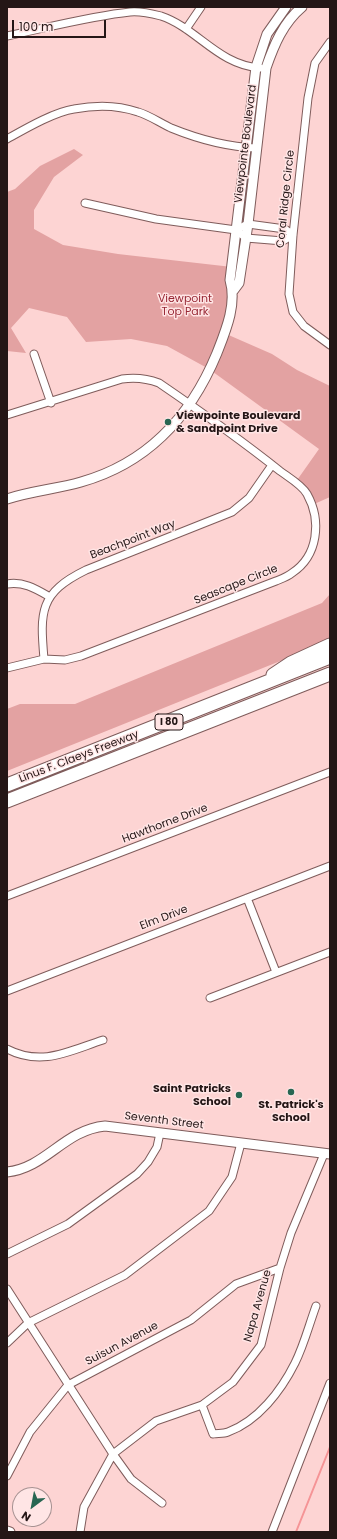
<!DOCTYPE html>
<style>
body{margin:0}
#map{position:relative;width:337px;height:1539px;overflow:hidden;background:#fdd4d3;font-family:Poppins,sans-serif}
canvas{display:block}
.frame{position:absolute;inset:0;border:8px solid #241616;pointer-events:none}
.north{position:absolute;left:12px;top:1487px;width:40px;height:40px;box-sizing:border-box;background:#ffe5e5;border:1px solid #a79292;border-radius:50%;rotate:212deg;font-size:11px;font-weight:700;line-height:16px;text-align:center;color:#241616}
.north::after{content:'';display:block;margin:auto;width:14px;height:18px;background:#286652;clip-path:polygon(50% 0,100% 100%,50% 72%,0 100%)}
.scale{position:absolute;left:12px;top:20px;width:94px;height:18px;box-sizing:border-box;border:2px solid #241616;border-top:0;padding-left:5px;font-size:12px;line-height:14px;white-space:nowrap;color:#241616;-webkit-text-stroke:3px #ffe5e5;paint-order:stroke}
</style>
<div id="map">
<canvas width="337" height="1539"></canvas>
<div class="frame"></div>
<div class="north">N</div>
<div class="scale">100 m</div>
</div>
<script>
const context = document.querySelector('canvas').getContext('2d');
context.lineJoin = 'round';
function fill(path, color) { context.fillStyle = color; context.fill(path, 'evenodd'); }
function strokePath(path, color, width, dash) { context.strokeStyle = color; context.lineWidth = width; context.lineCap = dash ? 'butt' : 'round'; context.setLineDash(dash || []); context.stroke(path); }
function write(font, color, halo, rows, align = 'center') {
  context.font = font + ' Poppins,sans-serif'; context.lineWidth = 3; context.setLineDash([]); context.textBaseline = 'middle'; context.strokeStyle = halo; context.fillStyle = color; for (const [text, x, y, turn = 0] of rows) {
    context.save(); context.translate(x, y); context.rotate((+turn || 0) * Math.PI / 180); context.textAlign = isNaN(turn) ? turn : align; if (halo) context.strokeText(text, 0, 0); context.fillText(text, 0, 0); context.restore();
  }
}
fill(new Path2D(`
 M74 149 83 155 54 177 34 210V229L63 245 118 254 232 267 224 333 272 354 297 370 330 386V497L312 505 295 483 319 449 209 369 167 346 131 339 86 342 67 317 29 308 11 328 26 353 7 351V192L15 189 40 166Z
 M330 594V641L7 771V709L20 704H75L322 603Z`), '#e3a2a2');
strokePath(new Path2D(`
 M296 1532 330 1447`), '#f59496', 2);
const minor = new Path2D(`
 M186 29 201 7
 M7 36C46 28 91 16 130 12 139 11 153 14 161 16 197 28 218 65 260 68
 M330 42 315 63 308 98 293 235 289 294 293 312 304 326 330 345
 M7 139C25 129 54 112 74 109 95 105 118 105 138 112 149 115 160 123 171 128 198 139 228 147 257 148
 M85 203 156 219 236 230
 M248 224 285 229 293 235 283 241 246 238 236 230Z
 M34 354 51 403
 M7 415 122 379C136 377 146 378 159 383 200 411 241 440 280 471 288 477 302 485 307 494 322 521 318 556 292 573 287 577 281 579 276 581L81 656 65 660 44 659 7 668
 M7 584C23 581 36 589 50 597
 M44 659C40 612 39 593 86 570L232 512 249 498 272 465
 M7 896 330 772
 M247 898 276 972
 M7 991 330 866
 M210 998 330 952
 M7 1049C42 1067 69 1051 103 1040
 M7 1254 68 1224 137 1174 148 1162 157 1147 160 1133
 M7 1289 113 1454 131 1479 162 1503
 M7 1343 28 1323 125 1275 209 1211 232 1177 241 1143
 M202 1405 213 1434C217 1433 223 1434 228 1432 258 1421 281 1391 295 1363 304 1345 309 1325 316 1306
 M7 1476 30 1432 68 1385 191 1320 236 1284 280 1268
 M80 1532 84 1507 113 1454 156 1421 202 1405 233 1382 261 1345 280 1268 291 1233 324 1154
 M272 1532 330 1383`);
const tertiary = new Path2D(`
 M233 291 239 283 248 224 266 68C274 45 283 23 302 7
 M7 499C31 491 57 489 81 482 148 463 191 416 217 353 226 330 237 304 230 280L256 67 267 34 286 7
 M7 1172C46 1168 64 1130 105 1126L330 1154
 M7 1531 10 1532`);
const motorway = new Path2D(`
 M273 675 291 663 330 645
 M7 785 330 657
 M7 801 330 674`);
strokePath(minor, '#7f5c5b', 9);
strokePath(tertiary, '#7f5c5b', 11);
strokePath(motorway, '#7f5c5b', 15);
strokePath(minor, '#fff', 7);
strokePath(tertiary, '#fff', 9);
strokePath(motorway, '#fff', 13);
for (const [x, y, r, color] of [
 [168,422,4,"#286652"],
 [291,1092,4,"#286652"],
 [239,1095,4,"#286652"]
]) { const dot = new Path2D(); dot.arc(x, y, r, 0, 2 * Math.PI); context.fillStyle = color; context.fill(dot); strokePath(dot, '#ffe5e5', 1.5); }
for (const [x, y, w] of [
 [169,722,28]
]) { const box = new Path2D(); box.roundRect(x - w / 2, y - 8, w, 16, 3); context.fillStyle = '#ffe5e5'; context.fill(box); strokePath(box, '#241616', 1); }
write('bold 10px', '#241616', null, [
 ["I 80",169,722]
]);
write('11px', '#241616', '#ffe5e5', [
 ["Viewpointe Boulevard",246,144,-83],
 ["Coral Ridge Circle",286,199,-84],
 ["Beachpoint Way",133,540,-21],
 ["Seascape Circle",236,585,-22],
 ["Linus F. Claeys Freeway",79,757,-21],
 ["Hawthorne Drive",165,824,-21],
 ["Elm Drive",164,918,-21],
 ["Seventh Street",164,1121,7],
 ["Napa Avenue",258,1306,-74],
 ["Suisun Avenue",122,1344,-28]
]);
write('11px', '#972734', '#ffe5e5', [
 ["Viewpoint",185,299],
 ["Top Park",185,312]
]);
write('bold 11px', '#241616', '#ffe5e5', [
 ["Viewpointe Boulevard",176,416],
 ["& Sandpoint Drive",176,429],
 ["Saint Patricks",231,1089,"right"],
 ["School",231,1102,"right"],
 ["St. Patrick's",291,1105,"center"],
 ["School",291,1118,"center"]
], 'left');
</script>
